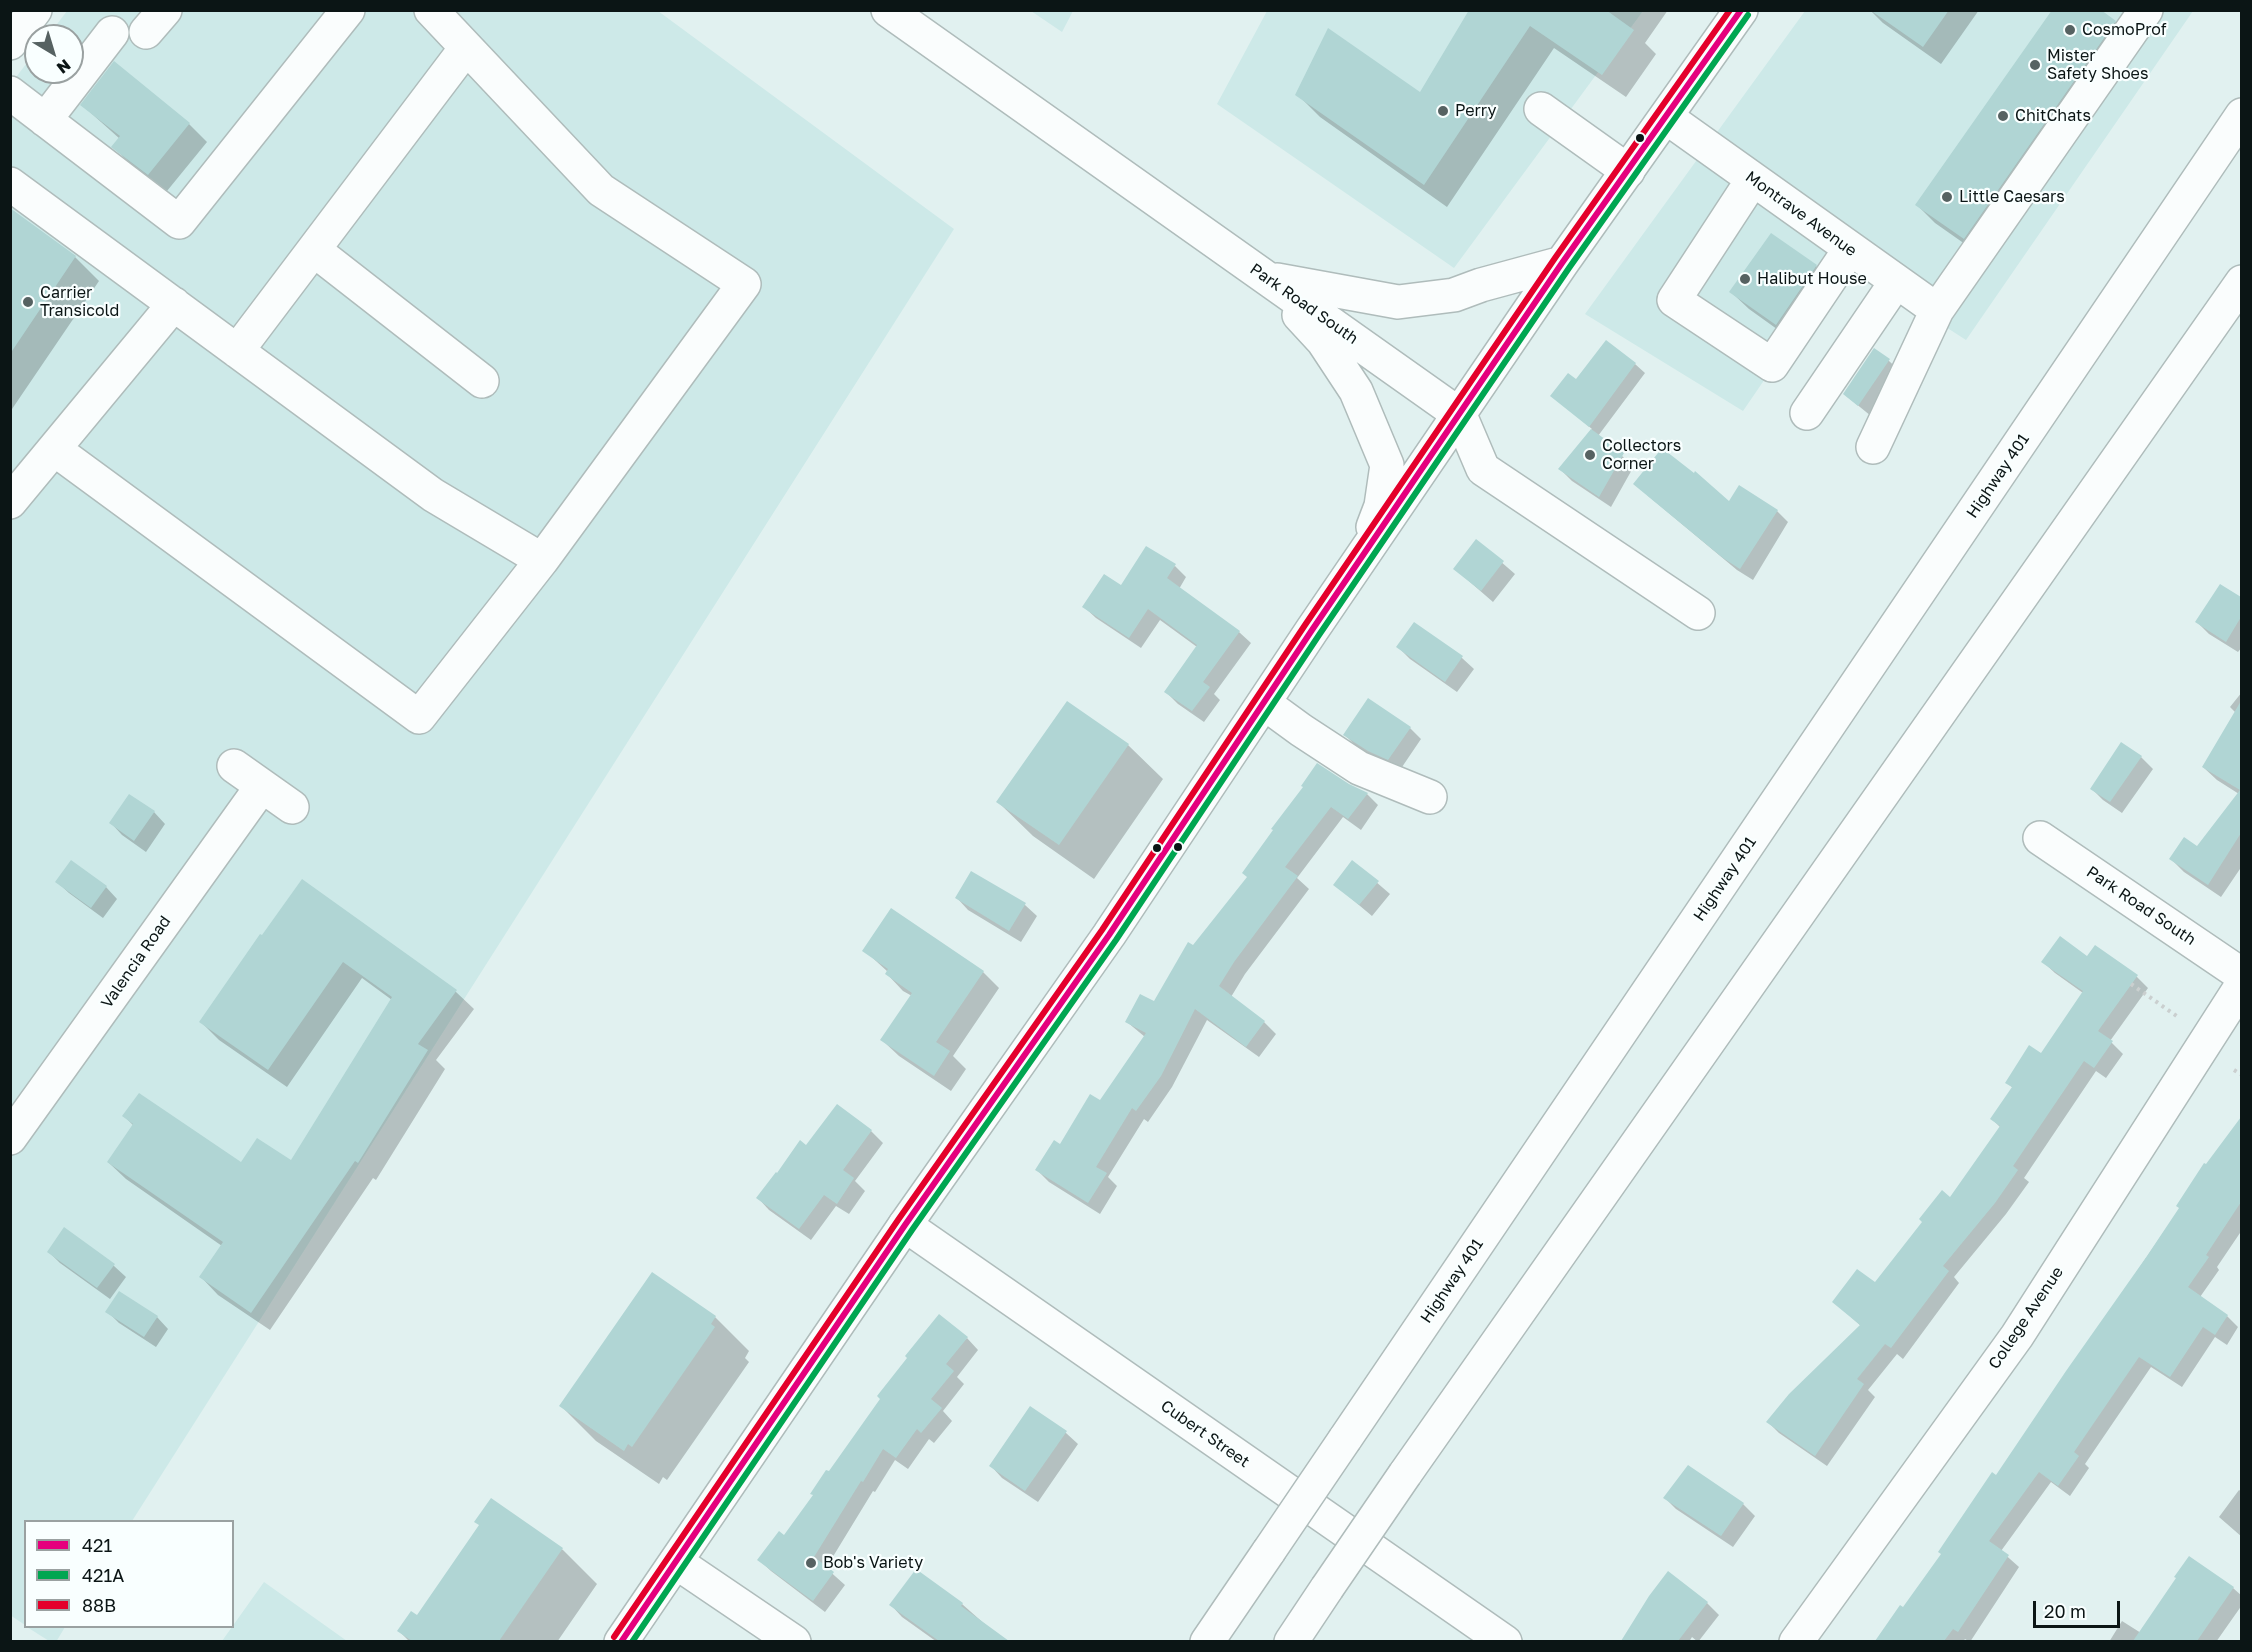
<!DOCTYPE html>
<style>
body{margin:0}
#map{position:relative;width:2252px;height:1652px;overflow:hidden;background:#e1f1f0;font-family:"Golos Text",sans-serif}
canvas{display:block}
.frame{position:absolute;inset:0;border:12px solid #0b1515;pointer-events:none}
.legend{position:absolute;left:24px;top:1520px;width:210px;height:108px;box-sizing:border-box;background:#f9ffff;border:2px solid #9aa1a1;margin:0;padding:8px 10px;list-style:none;font-size:18px;color:#0b1515}
.legend li{display:flex;align-items:center;gap:12px;height:30px}
.legend b{width:30px;border:2px solid #9aa1a1}
.north{position:absolute;left:24px;top:24px;width:60px;height:60px;box-sizing:border-box;background:#f9ffff;border:2px solid #9aa1a1;border-radius:50%;rotate:142deg;font-size:16px;font-weight:700;line-height:24px;text-align:center;color:#0b1515}
.north::after{content:'';display:block;margin:auto;width:21px;height:27px;background:#566262;clip-path:polygon(50% 0,100% 100%,50% 72%,0 100%)}
.scale{position:absolute;left:2033px;top:1601px;width:87px;height:27px;box-sizing:border-box;border:3px solid #0b1515;border-top:0;padding-left:8px;font-size:18px;line-height:21px;white-space:nowrap;color:#0b1515;-webkit-text-stroke:4px #f9ffff;paint-order:stroke}
</style>
<div id="map">
<canvas width="2252" height="1652"></canvas>
<div class="frame"></div>
<ul class="legend">
<li><b style="height:8px;background:#e5007d"></b>421</li>
<li><b style="height:8px;background:#00a651"></b>421A</li>
<li><b style="height:8px;background:#e4002b"></b>88B</li>
</ul>
<div class="north">N</div>
<div class="scale">20 m</div>
</div>
<script>
const context = document.querySelector('canvas').getContext('2d');
context.lineJoin = 'round';
function fill(path, color) { context.fillStyle = color; context.fill(path, 'evenodd'); }
function strokePath(path, color, width, dash) { context.strokeStyle = color; context.lineWidth = width; context.lineCap = dash ? 'butt' : 'round'; context.setLineDash(dash || []); context.stroke(path); }
function write(font, color, halo, rows, align = 'center') {
  context.font = font + ' "Golos Text",sans-serif'; context.lineWidth = 4.5; context.setLineDash([]); context.textBaseline = 'middle'; context.strokeStyle = halo; context.fillStyle = color; for (const [text, x, y, turn = 0] of rows) {
    context.save(); context.translate(x, y); context.rotate((+turn || 0) * Math.PI / 180); context.textAlign = isNaN(turn) ? turn : align; if (halo) context.strokeText(text, 0, 0); context.fillText(text, 0, 0); context.restore();
  }
}
fill(new Path2D(`
 M67 11H658L954 229 132 1521 26 1522 25 1625 10 1615V85L36 51V72H72V36H48Z
 M1031 11 1073 10V11L1062 32Z
 M1267 11H1643L1454 268 1217 104Z
 M1805 11H2193L1966 340 1845 262 1743 411 1585 314Z
 M264 1582 347 1641H222Z
 M27 1627H65L56 1642 49 1641Z`), '#cde9e8');
fill(new Path2D(`
 M1488 10H1668L1645 43 1656 54 1626 97 1554 48 1447 207 1320 117 1297 94H1421Z
 M1870 10H1979L1941 64 1883 23Z
 M2115 22 2132 40 1982 256 1935 223 1917 205Z
 M82 105 189 124 207 142 167 191 131 164 113 147 120 139Z
 M10 210 75 257 99 281 10 412Z
 M1816 266 1833 284 1795 342 1749 309 1731 292Z
 M1874 350 1889 361 1901 372 1871 416 1844 394Z
 M1635 364 1645 373 1598 436 1634 466 1611 507 1572 481 1560 469 1592 429 1552 396 1577 381Z
 M1647 495 1730 503 1777 511 1788 522 1753 580 1737 570Z
 M1477 541 1515 574 1493 602 1455 569Z
 M1175 566 1186 577 1179 589 1239 632 1251 643 1214 694 1220 700 1204 722 1178 704 1166 692 1197 647 1160 620 1141 648 1096 618 1084 607 1121 587Z
 M2221 586 2242 599V647L2238 652 2209 634 2197 622Z
 M1415 624 1462 658 1474 669 1457 692 1410 659 1398 647Z
 M2242 692V866L2221 897 2184 872 2171 859 2198 848 2239 794 2217 780 2203 767 2236 713 2230 707Z
 M1067 703 1128 745 1163 779 1094 879 1033 836 998 802Z
 M1410 728 1421 739 1400 770 1381 763 1357 747 1345 735Z
 M2141 757 2153 769 2122 813 2103 800 2092 789Z
 M1348 785 1366 793 1378 805 1361 830 1343 817 1297 878 1309 889 1245 974 1231 997 1264 1022 1276 1034 1259 1057 1207 1020 1172 1087 1148 1122 1144 1119 1108 1177 1117 1186 1100 1214 1049 1182 1037 1170 1101 1102 1145 1037 1127 1022 1154 1003 1193 947Z
 M154 812 165 824 146 852 122 835 111 823Z
 M1353 862 1390 894 1372 916 1335 885Z
 M303 881 456 992 474 1009 436 1060 445 1069 376 1180 373 1178 270 1330 218 1295 201 1277 222 1246 126 1179 108 1162 134 1126 124 1116 241 1164 291 1162 392 1000 362 978 287 1087 219 1040 201 1022Z
 M57 882 106 887 117 899 103 918 69 893Z
 M957 898 1025 905 1037 916 1021 942 968 910Z
 M864 950 983 972 999 988 953 1056 966 1069 951 1091 899 1056 882 1040 912 996 903 991 887 974 888 972Z
 M2088 958 2137 977 2148 988 2110 1041 2123 1054 2106 1078 2096 1071 2024 1178 2029 1182 2006 1214 1954 1277 1959 1283 1903 1359 1897 1354 1868 1390 1875 1397 1827 1466 1779 1433 1768 1422 1861 1326 1834 1302 1875 1285 1950 1199 2001 1128 1992 1119 2013 1088 2007 1083 2042 1055 2083 993 2055 973 2043 962Z
 M837 1106 871 1131 883 1143 855 1181 865 1191 849 1214 836 1206 811 1240 769 1210 758 1198 778 1175 807 1147Z
 M2242 1119V1230L2217 1267 2219 1270 2200 1297 2227 1316 2238 1327 2227 1345 2215 1337 2182 1387 2151 1367 2085 1464 2089 1468 2070 1496 2051 1482 2001 1551 2019 1567 1970 1642 1965 1639 1963 1642H1890L1882 1634 1903 1609 1997 1477 2180 1208 2206 1166Z
 M64 1230 114 1266 126 1277 110 1299 60 1263 49 1252Z
 M107 1311 157 1317 168 1329 156 1347 119 1323Z
 M715 1317 749 1351 745 1358 749 1362 667 1480 663 1477 659 1484 596 1441 561 1406Z
 M967 1338 978 1350 957 1377 964 1384 943 1411 952 1421 934 1443 929 1439 908 1469 895 1460 875 1492 873 1491 826 1568 845 1585 825 1612 771 1571 759 1560 785 1537 829 1473Z
 M1030 1408 1066 1433 1078 1444 1038 1502 1002 1478 991 1466Z
 M1688 1467 1743 1504 1755 1516 1733 1547 1676 1509 1665 1498Z
 M2239 1490 2242 1492V1537L2219 1517Z
 M491 1500 563 1550 597 1584 557 1642H410L399 1631 417 1617 480 1526Z
 M1668 1573 1707 1603 1719 1615 1698 1642 1692 1637 1689 1642H1623L1651 1597Z
 M2233 1588 2242 1596V1605L2216 1642H2109L2122 1621 2141 1633Z
 M962 1604 1005 1642H937L902 1617 891 1605Z`), '#0003');
fill(new Path2D(`
 M1469 10H1606L1634 30 1602 75 1530 26 1424 185 1295 95 1328 28 1420 92Z
 M1870 10H1949L1923 47Z
 M2052 10H2101L2116 21 1964 239 1915 205Z
 M114 61 190 123 148 175 111 147 120 136 80 105Z
 M10 208 76 256 10 354Z
 M1771 233 1817 265 1776 325 1729 292Z
 M1606 340 1636 363 1589 427 1550 396 1568 373 1576 379Z
 M1874 348 1890 359 1858 406 1843 394Z
 M1591 429 1624 453 1599 497 1558 469Z
 M1662 448 1694 473 1695 471 1729 501 1739 485 1778 510 1740 569 1723 558 1633 484Z
 M1476 539 1504 561 1481 591 1453 569Z
 M1146 546 1176 564 1167 578 1240 631 1203 682 1210 687 1192 711 1164 692 1197 645 1148 609 1129 638 1082 607 1104 574 1121 585Z
 M2220 584 2241 597V617L2226 642 2195 622Z
 M1414 622 1463 656 1445 682 1396 647Z
 M1368 698 1411 727 1388 760 1368 751 1343 735Z
 M1067 701 1129 744 1059 845 996 802Z
 M2241 701V833L2208 885 2169 859 2184 837 2197 846 2240 790 2202 767Z
 M2121 742 2142 756 2110 802 2090 789Z
 M1317 763 1349 784 1368 793 1348 819 1331 807 1285 867 1298 876 1234 962 1219 986 1265 1021 1246 1047 1195 1009 1161 1076 1136 1111 1132 1108 1096 1167 1107 1173 1088 1203 1035 1170 1054 1140 1060 1144 1090 1094 1100 1100 1146 1033 1125 1022 1140 994 1154 1001 1188 942 1193 945 1247 877 1242 873 1273 830 1271 829 1303 787 1301 786Z
 M129 794 155 811 134 841 109 823Z
 M71 860 107 886 91 908 55 882Z
 M1352 860 1379 881 1359 905 1333 885Z
 M971 871 1026 903 1009 931 955 898Z
 M302 879 457 990 418 1044 428 1050 358 1163 355 1161 251 1313 199 1277 223 1242 107 1162 133 1124 122 1116 139 1093 241 1162 257 1138 291 1160 392 997 343 962 268 1070 199 1022 260 934 262 935Z
 M891 908 984 971 936 1042 950 1051 934 1076 880 1040 912 993 885 974 888 969 862 951Z
 M2060 936 2087 956 2095 945 2138 975 2098 1031 2113 1041 2094 1068 2084 1061 2013 1166 2018 1170 1995 1203 1943 1266 1949 1271 1891 1348 1885 1344 1857 1379 1864 1384 1815 1456 1766 1422 1789 1394 1860 1325 1832 1302 1857 1269 1875 1282 1922 1222 1919 1219 1942 1190 1950 1197 2000 1126 1990 1119 2012 1087 2005 1083 2029 1045 2041 1053 2083 991 2041 962Z
 M837 1104 872 1130 843 1170 854 1178 837 1204 824 1195 799 1229 756 1198 776 1172 777 1173 800 1140 806 1145Z
 M2241 1117V1202L2206 1255 2209 1257 2188 1287 2228 1315 2215 1335 2203 1327 2170 1377 2139 1357 2074 1452 2079 1456 2058 1486 2039 1472 1989 1541 2009 1555 1958 1632 1953 1629 1944 1641H1875L1900 1605 1903 1607 1941 1554 1938 1552 1992 1472 1996 1475 2066 1371 2147 1256 2179 1208 2176 1206 2204 1163 2206 1164Z
 M64 1227 115 1264 97 1288 47 1252Z
 M652 1272 716 1316 711 1324 715 1327 632 1447 628 1444 624 1451 559 1406Z
 M119 1291 158 1316 144 1337 105 1312Z
 M939 1314 968 1337 946 1364 954 1371 931 1399 942 1408 921 1433 917 1429 896 1458 883 1449 863 1482 861 1481 814 1557 834 1572 813 1601 757 1560 779 1531 784 1535 813 1495 810 1494 826 1470 829 1471 880 1399 877 1396 907 1358 905 1356Z
 M1030 1406 1067 1431 1025 1491 989 1466Z
 M1688 1465 1744 1503 1721 1536 1663 1498Z
 M491 1498 563 1548 499 1641H412L397 1631 411 1611 417 1615 479 1525 474 1522Z
 M2189 1556 2234 1587 2197 1641H2133L2176 1578 2174 1577Z
 M916 1569 963 1603 961 1606 1009 1641H939L889 1605Z
 M1668 1571 1708 1602 1678 1641H1621L1649 1596Z`), '#b0d5d4');
const minor = new Path2D(`
 M146 32 165 10
 M10 43 35 10
 M10 93 179 222 348 10
 M1541 109 1628 171
 M1666 117 1937 310
 M45 120 112 33
 M1753 179 1674 300 1772 365 1850 249
 M10 184 433 495 542 560 744 284 601 190 431 10
 M314 250 482 381
 M237 351 466 48
 M1807 413 1896 282
 M1460 415 1483 469 1698 613
 M1873 447 1937 310 2146 10
 M54 449 419 717 542 560
 M10 502 174 304
 M1264 703 1301 730 1359 768 1430 797
 M234 766 292 807
 M2040 838 2242 975
 M10 1138 262 786
 M905 1225 1505 1642
 M676 1562 794 1642
 M1796 1642 2017 1336 2242 985`);
const major = new Path2D(`
 M888 10 1460 415
 M1277 280 1398 302 1454 295 1481 285 1562 263
 M1299 315 1323 341 1356 391 1387 465 1381 506 1373 527
 M621 1642 905 1225 1109 935 1312 630 1562 263 1741 10`);
const highway = new Path2D(`
 M1345 1439 2242 115
 M1405 1474 2242 282
 M1207 1642 1269 1551
 M1291 1642 1327 1588`);
strokePath(minor, '#afbcbb', 36);
strokePath(major, '#afbcbb', 36);
strokePath(highway, '#afbcbb', 36);
strokePath(new Path2D(`
 M2131 984 2178 1017
 M2234 1070 2242 1075`), '#cacfcf', 4, [3, 4.5]);
strokePath(minor, '#fafdfd', 33);
strokePath(major, '#fafdfd', 33);
strokePath(highway, '#fafdfd', 33);
const highwayBridge = new Path2D(`
 M1269 1551 1345 1439
 M1327 1588 1405 1474`);
strokePath(highwayBridge, '#afbcbb', 36, []);
strokePath(highwayBridge, '#fafdfd', 33);
strokePath(new Path2D(`
 M621 1642 905 1225 1109 935 1312 630 1562 263 1741 10`), '#e5007d', 6);
strokePath(new Path2D(`
 M632 1642 912 1230 1116 940 1319 635 1569 268 1748 15`), '#00a651', 6);
strokePath(new Path2D(`
 M614 1637 898 1220 1102 930 1305 625 1555 258 1730 10`), '#e4002b', 6);
for (const [x, y, r, color] of [
 [2070,30,6,"#566262"],
 [2035,65,6,"#566262"],
 [1443,111,6,"#566262"],
 [2003,116,6,"#566262"],
 [1640,138,5,"#0b1515"],
 [1947,197,6,"#566262"],
 [1745,279,6,"#566262"],
 [28,302,6,"#566262"],
 [1590,455,6,"#566262"],
 [1178,847,5,"#0b1515"],
 [1157,848,5,"#0b1515"],
 [811,1563,6,"#566262"]
]) { const dot = new Path2D(); dot.arc(x, y, r, 0, 2 * Math.PI); context.fillStyle = color; context.fill(dot); strokePath(dot, '#f9ffff', 2); }
write('16px', '#0b1515', '#f9ffff', [
 ["CosmoProf",2082,30],
 ["Mister",2047,56],
 ["Safety Shoes",2047,74],
 ["Perry",1455,111],
 ["ChitChats",2015,116],
 ["Little Caesars",1959,197],
 ["Halibut House",1757,279],
 ["Carrier",40,293],
 ["Transicold",40,311],
 ["Collectors",1602,446],
 ["Corner",1602,464],
 ["Bob's Variety",823,1563]
], 'left');
write('16px', '#0b1515', '#f9ffff', [
 ["Montrave Avenue",1801,214,36],
 ["Park Road South",1304,304,35],
 ["Highway 401",1998,476,-56],
 ["Highway 401",1725,879,-56],
 ["Park Road South",2141,906,34],
 ["Valencia Road",136,962,-55],
 ["Highway 401",1452,1281,-56],
 ["College Avenue",2026,1318,-56],
 ["Cubert Street",1205,1434,35]
]);
</script>
